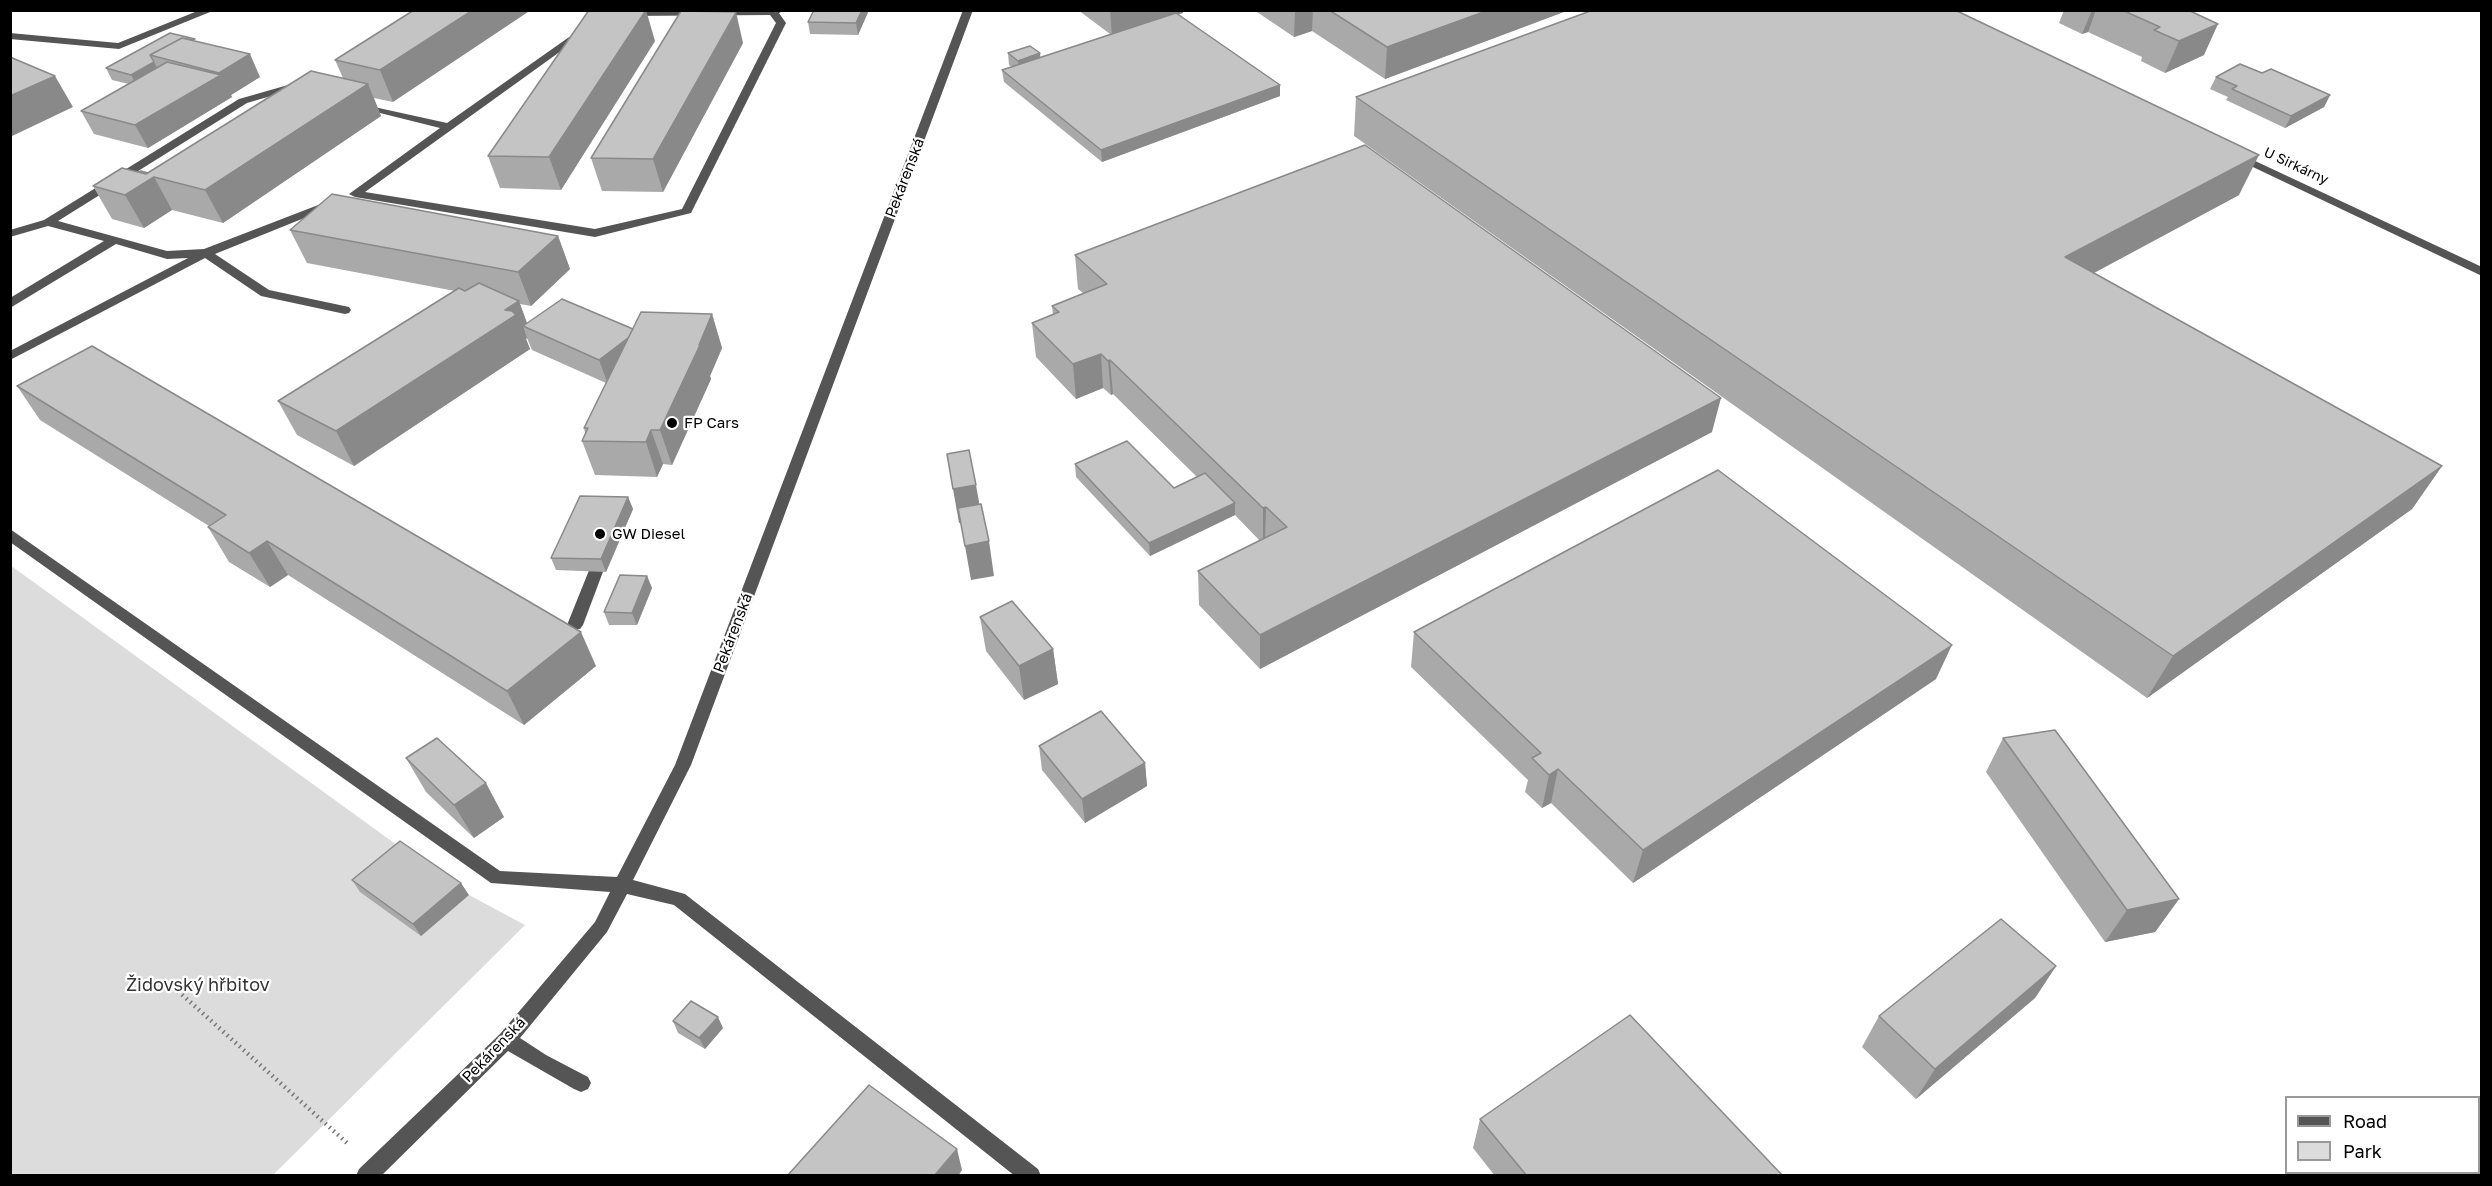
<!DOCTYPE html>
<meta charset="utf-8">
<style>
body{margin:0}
#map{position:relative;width:2492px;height:1186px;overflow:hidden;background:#fff;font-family:"Golos Text",sans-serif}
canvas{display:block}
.frame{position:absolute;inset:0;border:12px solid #000;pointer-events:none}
.legend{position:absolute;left:2285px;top:1096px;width:195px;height:78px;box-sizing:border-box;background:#fff;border:2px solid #999;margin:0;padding:8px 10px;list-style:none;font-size:18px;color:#000}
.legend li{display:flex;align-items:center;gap:12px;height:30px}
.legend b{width:30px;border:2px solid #999}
</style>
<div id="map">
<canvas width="2492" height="1186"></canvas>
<div class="frame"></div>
<ul class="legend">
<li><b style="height:8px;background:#555"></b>Road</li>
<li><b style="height:16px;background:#dcdcdc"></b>Park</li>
</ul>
</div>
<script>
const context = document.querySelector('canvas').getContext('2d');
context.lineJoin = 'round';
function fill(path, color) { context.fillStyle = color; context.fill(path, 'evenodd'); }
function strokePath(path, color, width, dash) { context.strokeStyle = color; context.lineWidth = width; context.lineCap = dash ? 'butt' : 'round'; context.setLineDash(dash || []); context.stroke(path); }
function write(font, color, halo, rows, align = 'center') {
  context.font = font + ' "Golos Text",sans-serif'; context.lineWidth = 4.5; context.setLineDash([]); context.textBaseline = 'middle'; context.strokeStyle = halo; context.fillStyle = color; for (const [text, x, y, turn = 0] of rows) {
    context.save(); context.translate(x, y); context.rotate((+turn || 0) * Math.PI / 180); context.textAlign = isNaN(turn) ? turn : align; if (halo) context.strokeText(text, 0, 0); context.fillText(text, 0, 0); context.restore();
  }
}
fill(new Path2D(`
 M10 565 408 853 361 892 421 935 469 895 525 925 273 1175H11Z`), '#dcdcdc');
strokePath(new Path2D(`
 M178 991 347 1143`), '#777', 4.5, [1.5, 4]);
fill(new Path2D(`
 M200 10H215L119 49 10 39V33L118 43Z
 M625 10H785L779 13 786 23 691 213 595 237 355 197 349 194 440 128 356 107V103L447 123 582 28 586 29V33L365 192 595 229 682 209 776 23 770 15 627 16 622 13Z
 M963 10H973L691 765 633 880 685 894 1038 1169 1041 1176H1015L674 905 627 894 607 932 520 1038 546 1055 588 1077 591 1083 588 1089 581 1092 574 1089 508 1051 381 1176H356L359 1169 500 1034 595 922 610 892 491 883 10 542V529L500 871 617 877 675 765Z
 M288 85 304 90 299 93 288 91 247 103 58 221 167 251 204 249 326 202H334V206L215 254 269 290 349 307 351 310 349 313 345 314 261 296 205 258 10 360V351L188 258 167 259 116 244 10 308V298L104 241 48 226 10 237V230L44 220 239 99Z
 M2238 153 2482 267V276L2234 158V154Z
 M603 548 610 553 583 625 580 629H570L567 625 596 553Z`), '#555');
fill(new Path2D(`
 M414 10 393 102 374 98 381 116 223 223 172 210 144 228 112 219 93 186 138 172 148 173 343 78 335 60Z
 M869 10 858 35 810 34 808 22Z
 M1078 10H1183V13L1178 14 1280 85V96L1102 162 1004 82 1002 70 1012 67 1009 65 1008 53 1040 58 1110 34Z
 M1254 10H1569L1385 79 1312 31 1294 37Z
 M2064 10H2188L2204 55 2165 73 2141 61 2142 57 2088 32 2082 34 2059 23Z
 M196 41 260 77 231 95 232 97 148 148 94 134 81 111 129 84 112 80 106 68Z
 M655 41 561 190 500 188 488 156Z
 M743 43 663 192 602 191 591 158Z
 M2262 73 2330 95 2324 107 2285 128 2226 100 2228 97 2210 89 2216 77Z
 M1356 97 2239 195 2094 273 2442 466 2412 509 2147 698 1354 136Z
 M290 230 558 236 570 269 531 306 520 304 527 323 633 329 712 314 722 348 710 376 711 379 672 465 663 464 657 477 595 475 582 441 585 433 584 428 606 383 532 350 527 338 526 339 530 349 354 466 297 435 278 401 455 291 307 263Z
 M1075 255 1712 432 1260 669 1199 605 1198 571 1260 541 1235 515 1150 556 1076 477 1075 464 1174 488 1197 477 1113 394 1111 395 1103 388 1076 399 1036 357 1032 323 1053 315 1052 306 1083 293 1078 289Z
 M17 386 596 666 524 725 288 575 270 587 229 562 208 527 209 526 40 420Z
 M628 497 633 509 606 572 556 570 551 558Z
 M647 576 652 588 637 625H609L604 612Z
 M980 617 1053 649 1058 684 1024 700 986 651Z
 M1414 632 1936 679 1633 883 1551 803 1542 808 1525 792 1528 780 1411 667Z
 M2003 738 2179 899 2155 932 2105 942 1986 772Z
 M1039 746 1145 763 1147 786 1085 823 1042 770Z
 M406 758 504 817 474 838 426 792Z
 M352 880 469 895 421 936 360 892Z
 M2056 966 2035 998 1916 1099 1862 1047 1879 1016Z
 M673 1021 723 1028 705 1049 678 1033Z
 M1480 1119 1783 1176H1495L1473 1148Z`), '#a9a9a9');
fill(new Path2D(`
 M473 10H531L393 102 380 70Z
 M646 10 655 41 561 190 549 157Z
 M862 10H869L858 35 856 23Z
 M1110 10H1183V13L1112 36Z
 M1295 10H1313L1312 31 1294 37Z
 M1489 10H1569L1385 79 1387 47Z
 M2092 10H2096L2088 32 2082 34Z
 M736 12 743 43 663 192 653 159Z
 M2218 24 2204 55 2165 73 2179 41Z
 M1040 53 1041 65 1019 72 1018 61Z
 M250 54 260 77 231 95 232 97 148 148 135 125 220 75 219 73Z
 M154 62 160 73 137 86 131 75Z
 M55 76 73 107 10 137V96Z
 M368 84 381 116 223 223 205 190Z
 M1280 85V96L1102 162 1101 150Z
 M2330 95 2324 107 2285 128 2291 116Z
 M2259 155 2239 195 2047 298 2065 257Z
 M154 177 172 210 144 228 125 195Z
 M558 236 570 269 531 306 518 272Z
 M519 301 529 329 523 326 527 338 526 339 530 349 354 466 336 431 505 310Z
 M712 314 722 348 710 376 711 379 672 465 660 430Z
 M638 331 608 384 599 360Z
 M1101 354 1103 388 1076 399 1073 364Z
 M1110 360 1113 394 1111 395 1108 361Z
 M1721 398 1712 432 1260 669V635Z
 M651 430 663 464 657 477 646 442Z
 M2442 466 2412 509 2147 698 2173 656Z
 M976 485 982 519 959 523 953 489Z
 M628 497 633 509 606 572 601 559Z
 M1235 503V515L1150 556 1149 543Z
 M1266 507 1265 541 1263 543V508Z
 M267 541 288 575 270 587 249 553Z
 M989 541 994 576 971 580 965 546Z
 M647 576 652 588 637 625 632 613Z
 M581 632 596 666 524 725 507 691Z
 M1952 645 1936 679 1633 883 1643 850Z
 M1053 649 1058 684 1024 700 1019 666Z
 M1145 763 1147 786 1085 823 1082 799Z
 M1558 769 1551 803 1542 808 1549 775Z
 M486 783 504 817 474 838 454 805Z
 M461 883 469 895 421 936 413 924Z
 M2179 899 2155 932 2105 942 2127 910Z
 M2056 966 2035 998 1916 1099 1935 1069Z
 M718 1017 723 1028 705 1049 699 1038Z
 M957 1149 962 1170 958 1176H934Z`), '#898989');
const building = new Path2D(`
 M414 10H473L380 70 335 60Z
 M589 10H646L549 157 488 156Z
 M814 10H862L856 23 808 22Z
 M1329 10H1489L1387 47Z
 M1593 10H1955L2259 155 2065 257 2442 466 2173 656 1356 97Z
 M2122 10H2188L2218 24 2179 41 2154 30 2160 27Z
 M681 11 736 12 653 159 591 158Z
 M1176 13 1280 85 1101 150 1002 70Z
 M170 33 195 39 192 40 182 38 150 55 154 62 131 75 106 68Z
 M182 38 250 54 219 73 150 55Z
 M1030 46 1040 53 1018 61 1008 53Z
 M10 57 55 76 10 96Z
 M167 62 221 75 135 125 81 111Z
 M2240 64 2262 73 2271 69 2330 95 2291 116 2232 89 2237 86 2216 77Z
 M311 71 368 84 205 190 154 177 125 195 93 186 122 168 146 174Z
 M1365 145 1721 398 1260 635 1198 571 1287 527 1266 507 1263 508 1110 360 1108 361 1101 354 1073 364 1032 323 1059 312 1052 306 1107 284 1075 255Z
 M141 171 148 173 146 174 138 172Z
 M332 194 558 236 518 272 290 230Z
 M479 283 519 301 505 310 512 311 516 315 336 431 278 401 459 288 465 291Z
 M562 299 633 329 628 338 599 360 523 326Z
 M641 312 712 314 699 345H700L660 430H651L646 442 582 441 588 428H584Z
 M92 346 581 632 507 691 267 541 249 553 208 527 226 515 17 386Z
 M1127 441 1174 488 1205 473 1235 503 1149 543 1075 464Z
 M969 450 976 485 953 489 947 454Z
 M1718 470 1952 645 1643 850 1558 769 1549 775 1532 758 1541 753 1414 632Z
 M580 496 628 497 601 559 551 558Z
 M981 504 989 541 965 546 958 508Z
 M620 575 647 576 632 613 604 612Z
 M1012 601 1053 649 1019 666 980 617Z
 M1101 711 1145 763 1082 799 1039 746Z
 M2055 730 2179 899 2127 910 2003 738Z
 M437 738 486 783 454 805 406 758Z
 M400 841 461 883 413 924 352 880Z
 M2001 919 2056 966 1935 1069 1879 1016Z
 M691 1001 718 1017 699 1038 673 1021Z
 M1630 1015 1783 1176H1527L1480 1119Z
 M869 1085 957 1149 934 1176H787Z`);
fill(building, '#c4c4c4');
strokePath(building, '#898989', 1.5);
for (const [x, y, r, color] of [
 [672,423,6,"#000"],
 [600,534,6,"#000"]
]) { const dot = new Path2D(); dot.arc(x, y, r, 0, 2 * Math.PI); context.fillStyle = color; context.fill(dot); strokePath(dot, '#fff', 2); }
write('14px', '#000', '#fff', [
 ["U Sirkárny",2296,166,25]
]);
write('15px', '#000', '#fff', [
 ["Pekárenská",905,178,-69],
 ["Pekárenská",733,633,-69],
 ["Pekárenská",494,1050,-46]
]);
write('15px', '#000', '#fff', [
 ["FP Cars",684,423],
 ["GW Diesel",612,534]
], 'left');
write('18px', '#333', '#fff', [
 ["Židovský hřbitov",198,985]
]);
</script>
